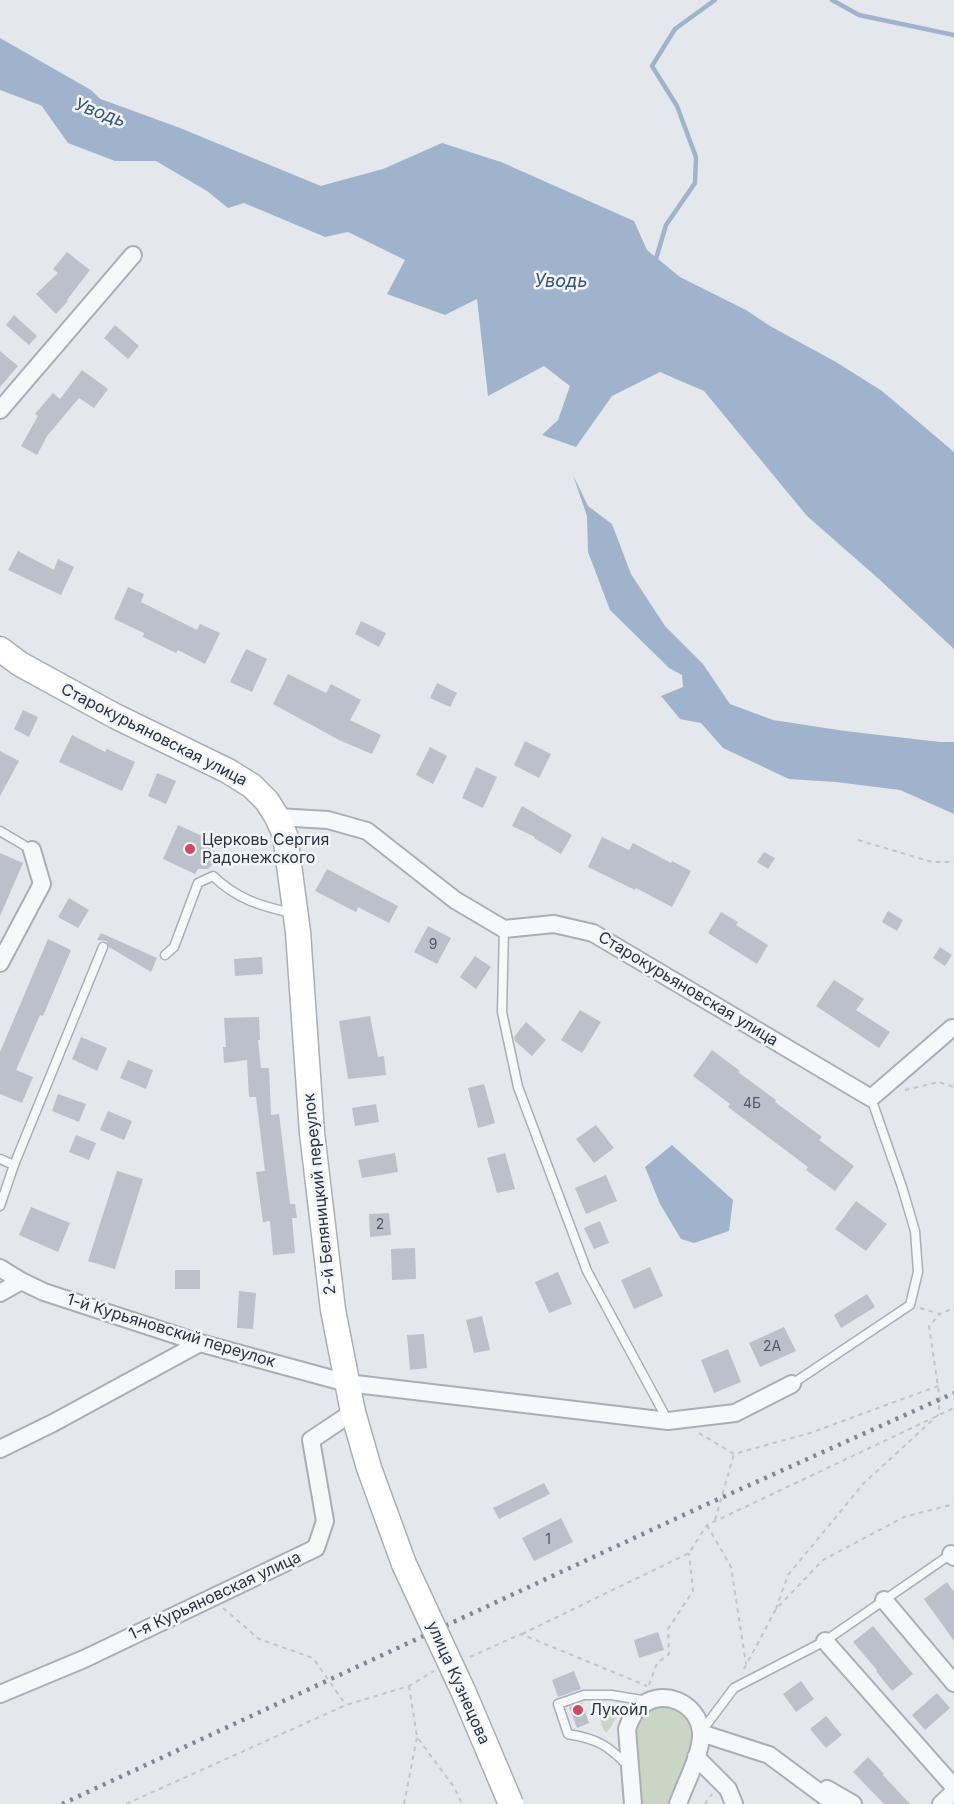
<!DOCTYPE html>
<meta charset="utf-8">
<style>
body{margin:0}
canvas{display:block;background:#e4e7ec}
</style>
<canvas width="954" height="1804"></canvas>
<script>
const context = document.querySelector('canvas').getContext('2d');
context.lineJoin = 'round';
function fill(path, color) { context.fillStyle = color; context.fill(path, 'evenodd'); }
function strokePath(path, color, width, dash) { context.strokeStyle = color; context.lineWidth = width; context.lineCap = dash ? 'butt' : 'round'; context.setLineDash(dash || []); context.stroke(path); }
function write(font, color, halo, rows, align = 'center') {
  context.font = font + ' Inter,sans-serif'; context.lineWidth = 5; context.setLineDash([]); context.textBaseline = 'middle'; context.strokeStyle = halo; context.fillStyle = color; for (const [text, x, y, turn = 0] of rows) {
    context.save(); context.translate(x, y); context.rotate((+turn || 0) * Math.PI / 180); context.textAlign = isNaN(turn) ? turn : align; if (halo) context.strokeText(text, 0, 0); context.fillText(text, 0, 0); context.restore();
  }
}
fill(new Path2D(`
 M608 1704 616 1707 619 1712 611 1727 606 1733C600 1725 598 1714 603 1705Z
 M666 1707C684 1711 693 1722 692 1741L670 1804H639L636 1737C638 1718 647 1709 666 1707Z`), '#c9d6c5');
fill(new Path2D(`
 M0 38 91 90 142 140H175L228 170 302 191 383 169 442 143 501 162 634 221 647 250 680 277 746 310 770 326 836 362 882 391 954 452V649L880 580 807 516 704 391 660 372 612 396 576 447 542 435 558 420 570 386 544 366 488 396 477 299 445 315 387 294 405 260 348 232 325 237 244 203 228 208 207 191 156 161H115L68 143 36 98 0 70Z
 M573 475 588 506 612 524 631 574 665 626 703 664 730 704 773 720 845 731 940 742H954V814L900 790 836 782 789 779 723 748 701 723 680 719 661 696 683 687 682 675 669 668 610 610 588 552 587 516Z
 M672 1145 733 1200 729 1231 694 1243 681 1239 660 1204 645 1167Z`), '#9fb4cc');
strokePath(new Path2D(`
 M832 0 859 15 954 35
 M655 262 666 225 695 183 696 157 677 106 652 66 675 29 715 0`), '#9fb4cc', 4.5);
strokePath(new Path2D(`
 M0 76 48 94
 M90 109 175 140 333 205`), '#9fb4cc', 26);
fill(new Path2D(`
 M67 252 90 270 67 300 68 301 56 314 36 294 58 273 53 269Z
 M14 315 37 336 29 345 6 325Z
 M115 325 139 346 128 359 104 338Z
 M0 351 18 366 0 387Z
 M82 370 108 389 94 408 79 398 47 436 37 455 21 446 38 416 35 414 53 393 60 399Z
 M18 551 54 570 58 559 74 567 61 595 8 570Z
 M128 587 144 594 141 602 197 630 200 624 220 633 205 664 178 650 176 653 143 637 144 633 114 619Z
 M361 621 386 633 379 647 355 634Z
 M246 649 267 659 252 692 230 682Z
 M288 674 326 693 331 684 361 700 350 720 381 735 372 754 339 740 273 704Z
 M437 683 457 693 450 707 430 698Z
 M23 710 38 717 29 737 14 729Z
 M72 735 105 752 107 749 135 762 122 791 59 762Z
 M525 741 551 754 539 778 514 765Z
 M430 747 447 756 433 784 416 775Z
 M0 751 19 761 0 796Z
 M476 767 497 777 483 808 462 798Z
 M157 773 176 781 166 804 148 796Z
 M522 806 572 835 561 854 534 838 535 837 512 826Z
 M178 825 211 840 208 845 215 852V862L208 869H198L195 874 163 859Z
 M602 837 629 850 633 843 671 863 672 861 691 871 672 907 636 888 635 890 588 867Z
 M764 852 775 858 768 869 757 862Z
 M0 853 23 863 0 916Z
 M327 869 398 906 389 923 358 907 356 912 315 891Z
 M69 898 89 910 78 928 58 917Z
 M888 911 903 920 897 931 882 922Z
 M721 912 738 922 736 925 768 945 757 964 708 933Z
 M428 926 451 938 437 964 414 952Z
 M101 933 157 958 151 972 109 947 106 941 97 940Z
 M48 939 71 950 43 1016 40 1015 16 1070 33 1077 22 1103 0 1094V1052Z
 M940 947 952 955 945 966 933 958Z
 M475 956 491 967 476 989 460 977Z
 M262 957 263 974 235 976 234 959Z
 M834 980 864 999 856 1010 890 1032 879 1048 816 1006Z
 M580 1010 601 1022 582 1053 561 1040Z
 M370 1016 378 1057 384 1056 386 1075 348 1079 339 1021Z
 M259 1017 260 1040H258L261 1068H269L271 1115 279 1114 290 1204H295L297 1218H292L295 1253 273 1255 270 1221 263 1222 256 1172 265 1171 256 1097H249L247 1060 224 1063 223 1047H226L224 1018Z
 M526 1022 546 1040 532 1056 515 1041 514 1037Z
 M81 1037 107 1048 97 1071 72 1059Z
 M712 1050 740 1071 738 1072 776 1100 775 1102 822 1137 819 1140 854 1166 835 1191 806 1170 808 1167 728 1107 730 1104 693 1076Z
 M128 1060 153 1070 146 1089 120 1078Z
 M484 1084 495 1123 478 1128 468 1088Z
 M58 1094 86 1104 79 1122 52 1111Z
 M376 1104 379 1122 355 1126 352 1108Z
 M108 1111 132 1121 124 1140 100 1130Z
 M596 1125 614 1148 594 1163 576 1139Z
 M76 1135 96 1143 89 1160 69 1152Z
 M395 1153 398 1172 362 1178 358 1160Z
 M505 1153 515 1189 497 1193 487 1158Z
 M117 1171 143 1179 115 1269 88 1261Z
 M606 1175 617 1201 586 1214 575 1188Z
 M856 1201 887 1224 866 1251 835 1229Z
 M31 1207 70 1223 58 1252 19 1235Z
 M389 1213 391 1235 370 1237 369 1214Z
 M600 1221 609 1243 594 1249 584 1228Z
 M415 1248 416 1279 392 1280 391 1249Z
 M650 1267 663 1296 634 1309 621 1280Z
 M175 1270H200V1289H175Z
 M558 1272 572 1304 549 1313 535 1282Z
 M239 1291 256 1293 253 1329 237 1328Z
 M867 1294 875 1307 841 1328 834 1315Z
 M482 1316 490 1350 474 1353 466 1320Z
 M784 1327 796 1351 760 1367 749 1343Z
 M424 1334 427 1368 410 1370 407 1335Z
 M728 1349 741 1382 714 1393 701 1360Z
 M544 1483 550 1494 499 1519 493 1508Z
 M561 1518 573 1542 534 1561 522 1538Z
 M947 1582 954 1592V1641L924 1599Z
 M873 1626 913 1674 892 1691 876 1671 877 1670 853 1642Z
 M658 1632 664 1650 639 1658 634 1640Z
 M574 1671 581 1689 558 1697 552 1680Z
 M801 1681 814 1699 796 1712 783 1694Z
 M937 1693 950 1708 925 1730 912 1715Z
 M582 1703 589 1723 577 1728 569 1707Z
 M826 1716 842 1735 826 1748 810 1729Z
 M868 1757 884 1774 883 1775 910 1804H884L853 1772Z`), '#bbc0ca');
const lane = new Path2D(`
 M0 831 32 850
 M504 929 502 1012 518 1087 587 1271 668 1421
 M165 955 174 947 198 883 213 876C237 899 260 906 292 913
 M0 1159 14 1165 0 1206
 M14 1165 103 947
 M792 1384 910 1305 918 1272 915 1231 902 1187 871 1098
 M701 1732 734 1688 825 1641 954 1552
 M628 1766C608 1745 597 1739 568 1734L558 1704 584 1695H611L648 1701`);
const street = new Path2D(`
 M0 410 133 255
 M277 817 328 820 367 831 455 900 504 929 554 924 593 933 871 1098 952 1028
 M0 963 42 884 32 850
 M0 1268 21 1281 44 1292 200 1343 347 1383 668 1421 735 1413 792 1384
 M0 1293 21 1281
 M0 1449 53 1423 200 1343
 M951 1554 954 1557
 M884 1600 954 1683
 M825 1641 954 1787
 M0 1694 84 1659 316 1548 325 1521 311 1440 353 1412
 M701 1733 769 1755 835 1804
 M696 1757 728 1789 734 1804
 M827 1789 853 1804
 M633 1804 627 1729C630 1721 632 1714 638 1709 660 1686 699 1702 701 1733 702 1753 685 1784 678 1804
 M941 1804 954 1792`);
const secondary = new Path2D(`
 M0 649 20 664 115 716 228 771 252 786 267 801 277 817 285 835 298 932 312 1133 333 1310 353 1412 369 1468 404 1564`);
strokePath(lane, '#a9aeb7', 11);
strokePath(street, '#a9aeb7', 20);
strokePath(secondary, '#a9aeb7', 27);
strokePath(new Path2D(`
 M858 840 932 862H954
 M905 1090 939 1082 954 1087
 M920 1308 940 1314 954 1308
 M699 1433 734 1454 810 1433 938 1386
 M715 1520 734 1454
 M707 1525 731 1567 746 1664
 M223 1608 259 1639 313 1658 346 1705
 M776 1609 788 1575 864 1483 938 1415 940 1400 929 1326 940 1314
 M522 1634 689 1553 707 1525 954 1408
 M470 1657 521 1634 647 1686
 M744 1669 776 1609 823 1560 904 1517 954 1504
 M649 1685 657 1663 669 1654 668 1629 693 1591 689 1553
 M409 1686 417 1737 454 1787 462 1804
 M126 1804 346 1705 409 1686 434 1671
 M404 1804 417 1737
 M705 1804 712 1794`), '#c2c5cb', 2, [4.5, 4.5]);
strokePath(lane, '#f7f8fa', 8);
strokePath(street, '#f7f8fa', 16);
strokePath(secondary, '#fff', 24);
strokePath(new Path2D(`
 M62 1804 703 1506 954 1393`), '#7d8696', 4.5, [3, 6]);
const secondaryBridge = new Path2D(`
 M404 1564 464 1693 511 1804`);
strokePath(secondaryBridge, '#a9aeb7', 27, []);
strokePath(secondaryBridge, '#fff', 24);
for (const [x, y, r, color] of [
 [190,849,6,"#d1495b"],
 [578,1710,6,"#d1495b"]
]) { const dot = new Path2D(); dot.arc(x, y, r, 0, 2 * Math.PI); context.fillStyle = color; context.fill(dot); strokePath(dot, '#f4f6f9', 2); }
write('14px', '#4f5766', null, [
 ["9",433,945],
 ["4Б",752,1104],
 ["2",380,1225],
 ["2А",772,1347],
 ["1",548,1540]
]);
write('16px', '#2b3445', '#f4f6f9', [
 ["Старокурьяновская улица",154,735,27],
 ["Старокурьяновская улица",688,989,31],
 ["2-й Беляницкий переулок",320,1194,-96],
 ["1-й Курьяновский переулок",171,1331,17],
 ["1-я Курьяновская улица",215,1596,-25],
 ["улица Кузнецова",458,1683,66]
]);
write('16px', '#2b3445', '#f4f6f9', [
 ["Церковь Сергия",202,840],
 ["Радонежского",202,858],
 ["Лукойл",590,1710]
], 'left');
write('italic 18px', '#34527a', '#f4f6f9', [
 ["Уводь",100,113,20],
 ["Уводь",561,282]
]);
</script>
